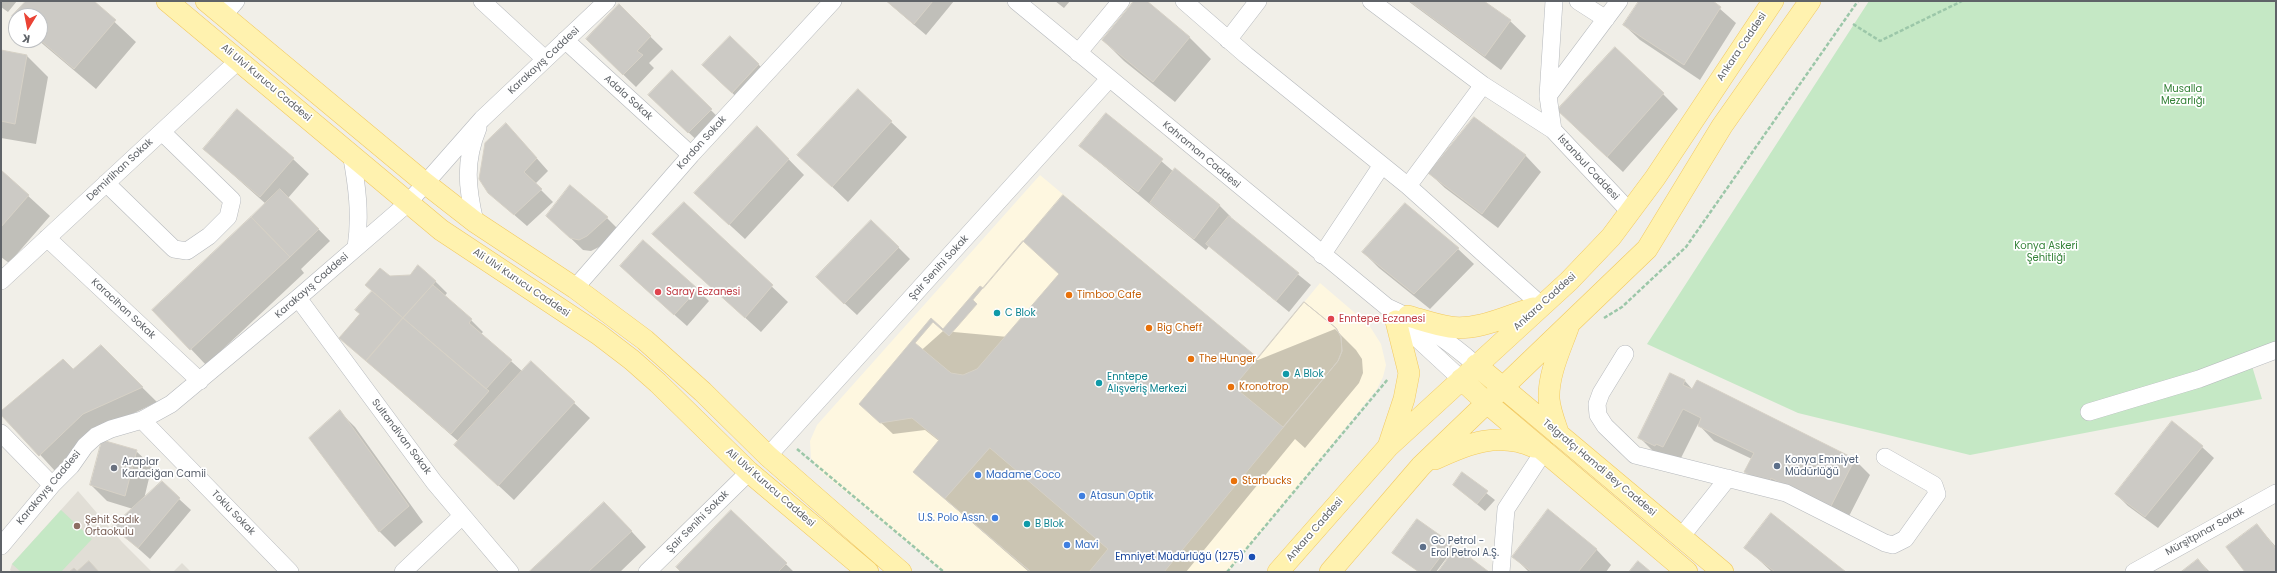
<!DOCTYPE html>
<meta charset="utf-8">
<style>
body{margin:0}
#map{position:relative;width:2277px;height:573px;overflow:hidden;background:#f1efe8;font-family:Poppins,sans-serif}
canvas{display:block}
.frame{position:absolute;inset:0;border:2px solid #5f6368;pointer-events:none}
.north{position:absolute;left:8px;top:8px;width:40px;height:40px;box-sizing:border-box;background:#fff;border:1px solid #bfc1c3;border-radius:50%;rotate:190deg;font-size:11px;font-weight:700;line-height:16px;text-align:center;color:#5f6368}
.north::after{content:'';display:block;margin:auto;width:14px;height:18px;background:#ea4335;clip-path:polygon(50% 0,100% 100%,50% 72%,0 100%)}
</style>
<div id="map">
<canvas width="2277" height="573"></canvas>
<div class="frame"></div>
<div class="north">K</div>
</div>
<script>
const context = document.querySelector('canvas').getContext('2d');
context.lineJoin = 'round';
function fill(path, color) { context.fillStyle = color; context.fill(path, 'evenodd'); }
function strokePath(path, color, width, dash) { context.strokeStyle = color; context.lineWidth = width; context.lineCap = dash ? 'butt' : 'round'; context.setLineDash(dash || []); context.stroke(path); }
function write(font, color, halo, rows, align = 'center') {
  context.font = font + ' Poppins,sans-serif'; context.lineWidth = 3.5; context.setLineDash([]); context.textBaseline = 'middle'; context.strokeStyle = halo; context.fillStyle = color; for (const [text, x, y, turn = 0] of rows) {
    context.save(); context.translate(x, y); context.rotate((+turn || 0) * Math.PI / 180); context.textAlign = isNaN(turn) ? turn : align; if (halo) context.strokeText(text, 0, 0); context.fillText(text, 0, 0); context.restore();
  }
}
fill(new Path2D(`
 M1040 175 1258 358 1320 283 1369 325 1381 344 1386 365 1383 377 1377 389 1228 572H944L820 471 811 458 810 441 817 425Z`), '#fef7e0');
fill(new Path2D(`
 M78 491 122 542 152 572H12L10 570 12 564Z
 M182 563 191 572H173Z`), '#e1ded6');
fill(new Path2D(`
 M1869 1H2276V357L2252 366 2262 399 1970 455 1798 413 1647 344Z
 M61 510 92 539 61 572H21L12 564Z`), '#c5e8c5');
fill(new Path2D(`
 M1 1H17L8 12 1 7Z
 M27 1H92L136 42 96 89 38 40H40V16H16V19L14 16Z
 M886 1H954L926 35Z
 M1055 1H1070L1064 8Z
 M1135 1H1145L1190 38 1211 59 1175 102 1124 61 1103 40Z
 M1408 1H1482L1510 21 1526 36 1501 70Z
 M1640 1H1711L1736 23 1700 80 1640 40 1624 25Z
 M619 6 663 49 649 63 654 68 636 87 599 51Z
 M1 51 27 56 48 77 36 144 1 138Z
 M758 64 770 76 744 104 715 77Z
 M672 72 723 122 701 144 661 107Z
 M858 91 907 137 848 202 799 155Z
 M1663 94 1678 109 1623 172 1573 125Z
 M1106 114 1174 172 1219 205 1231 217 1230 219 1311 285 1289 312 1209 246 1206 250 1163 215 1080 146Z
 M1474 118 1526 156 1541 172 1498 228 1445 188 1429 173Z
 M757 127 804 175 745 239 695 193Z
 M518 137 548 171 535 184 553 202 527 226 489 193Z
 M204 149 293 159 309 174 288 198 330 241 301 269 304 273 206 365 154 310 266 204Z
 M1 171 50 216 9 263 1 257Z
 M684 203 788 302 761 332 669 249Z
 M607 218 619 230 599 247 591 251 583 250 559 227Z
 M898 247 910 259 857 315 829 289Z
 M1458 249 1474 264 1430 309 1379 268 1363 252Z
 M389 277 435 281 447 293 444 297 471 320 483 332 481 334 523 372 574 403 590 418 514 500 455 445 458 441 340 338Z
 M633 278 697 289 709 301 687 326Z
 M1335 329 1356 350 1362 359 1363 373 1359 383 1305 448 1295 439 1186 572H1029L914 472 939 441 925 430 893 434 861 404 943 331 1258 360Z
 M101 347 157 402 99 430 55 471 1 412 73 370Z
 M1671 374 1685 381 1693 390 1855 460 1870 475 1846 522 1761 487 1745 472 1752 459 1714 441 1698 424 1679 462 1655 453 1639 437Z
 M340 412 355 427 423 522 395 547 380 532 311 438Z
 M2202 447 2214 458 2158 528 2128 506 2116 494Z
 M136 451 152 466 144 499H179L191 510 150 559 114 527 133 509 107 501 91 485Z
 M1462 474 1495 500 1485 511 1454 485Z
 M731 511 794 572H682Z
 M620 519 646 547 620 572H531Z
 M2257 525 2276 547V572H2246Z
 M1450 544 1454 548 1436 572H1419L1398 556Z
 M1745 547 1844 572H1772Z
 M1596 549 1611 565 1606 572H1529L1514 557Z
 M2198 560 2210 572H2183Z`), '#0003');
const building = new Path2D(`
 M26 1H94L116 20 74 69 40 40V16H16V20L12 16Z
 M887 1H933L914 24Z
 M1134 1H1147L1190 37 1153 82 1102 40Z
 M1410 1H1484L1511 20 1485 56Z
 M1639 1H1713L1721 7 1684 65 1623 25Z
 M619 4 651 36 637 51 643 55 623 75 586 39Z
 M730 36 759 64 732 93 702 65Z
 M1615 47 1664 93 1607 157 1557 110Z
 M1 50 27 55 15 124 1 121Z
 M672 70 712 109 688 133 648 95Z
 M858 89 892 121 832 187 797 155Z
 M237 109 294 158 260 197 203 149Z
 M1106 113 1163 159 1138 192 1079 146Z
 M1474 117 1526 155 1482 214 1428 173Z
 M506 123 537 158 524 172 542 189 514 215 488 193 479 179 485 143Z
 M757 126 789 159 729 225 694 193Z
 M1175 168 1220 205 1194 239 1150 203Z
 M1 170 29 195 1 227Z
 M570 185 608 217 587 236 579 240 570 238 546 216Z
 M280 189 319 229 290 257 251 217Z
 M1063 195 1258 358 1304 302 1336 328 1341 337 1342 351 1338 361 1164 572H1031L913 472 939 440 912 418 880 423 859 404 931 318 943 329 980 286 983 288Z
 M684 202 773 285 745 318 652 234Z
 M1405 203 1459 248 1414 294 1362 252Z
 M1229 216 1299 273 1276 301 1206 244Z
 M251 217 290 257 190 350 152 310Z
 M871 220 899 247 844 304 816 277Z
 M643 240 698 289 674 315 620 266Z
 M1023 241 1059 274 977 369 963 375 951 373 915 343 933 322 949 336 977 304 973 300Z
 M418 265 436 281 403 318 365 285 380 268 390 276 410 275Z
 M433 285 472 319 469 323 512 360 486 389 403 318Z
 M372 291 403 318 366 361 339 338 360 314 355 310Z
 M1304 302 1336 328 1341 337 1342 351 1338 361 1283 427 1234 387Z
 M403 318 489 391 451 434 366 361Z
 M101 345 143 387 83 414 39 456 1 415V411L63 359 73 369Z
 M531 361 575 402 498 486 454 445Z
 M1670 373 1685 380 1683 385 1692 389 1697 380 1855 459 1830 508 1771 478 1768 484 1744 472 1754 453 1698 426 1701 418 1683 409 1663 447 1656 444 1655 446 1638 438Z
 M340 410 409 506 379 532 309 438Z
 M2172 421 2203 446 2145 517 2115 494Z
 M102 440 137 450 125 496 90 485Z
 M990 448 1108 549 1089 572H1031L945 499Z
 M1462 472 1488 491 1477 504 1453 485Z
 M162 481 180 498 138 548 112 527Z
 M604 502 632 531 588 572H529Z
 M1548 509 1597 549 1578 572H1532L1512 557Z
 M731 510 787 563 778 572H681L676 567Z
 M1771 513 1846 572H1775L1744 548Z
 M1417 519 1451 543 1429 572H1419L1392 553Z
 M2257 524 2276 549V572H2245L2226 547Z
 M1456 547 1489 572H1438Z
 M2198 559 2208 572H2181Z
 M89 561 99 572H69L74 568 77 571Z
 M1638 561 1651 572H1629Z`);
fill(building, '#cccac5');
strokePath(building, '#d6d1c6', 1);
const minor = new Path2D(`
 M482 1 545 59
 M1016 1 1387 307C1421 322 1449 341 1476 365
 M1184 1 1246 55 1408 186 1541 305
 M1371 1 1483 85 1553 130 1630 212
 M1578 1 1606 19
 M223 16 236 1
 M565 40 691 155
 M1228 40 1258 1
 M1078 53 1121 1
 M1548 96 1619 1
 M1553 130 1548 96 1554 1
 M351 153C357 185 361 215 356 248
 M106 183 174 249 187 251 209 236 228 217 232 200 162 132
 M1408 186 1483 85
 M475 222C467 187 464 162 478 128
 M47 238 200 381
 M1322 255 1382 165
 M1 281 239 60
 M575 288 691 155 833 1
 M298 298 434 482 510 572
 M1394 317 1461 379
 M1625 354 1601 393 1597 404 1598 415 1605 426 1635 455 1786 493 1885 543 1893 545 1905 539 1937 494 1934 485 1885 457
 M2089 412 2199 379 2276 350
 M142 420 290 572
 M1 433 52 485
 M768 456 1109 79
 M1681 537 1728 478
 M1 546 52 485 71 466 85 446 96 436 111 429 142 420 171 404 298 298 408 203 482 119 607 1
 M403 572 462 516
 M647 572 749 472
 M1501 572 1506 509 1544 451
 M2134 572 2276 493`);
const major = new Path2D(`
 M167 1 441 230 598 334 632 360 658 383 749 472 868 572
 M206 1 425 183 475 222 575 288 645 340 703 392 768 456 901 572
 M1408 316C1422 320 1436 325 1450 327 1478 331 1507 316 1533 308
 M1476 365 1723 572
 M1461 379 1487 403 1687 572
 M1559 435C1555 423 1550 411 1549 399 1548 375 1560 350 1568 328
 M1389 444 1404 399 1409 373 1396 321
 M1435 459C1467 444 1499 431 1534 447
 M1278 572 1388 447 1569 281 1611 237 1655 178 1773 1
 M1330 572 1421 466 1647 249 1722 126 1810 1`);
strokePath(minor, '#b5b8bc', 18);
strokePath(major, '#f2c960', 22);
strokePath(new Path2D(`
 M1853 24 1880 41 1962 1
 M1604 318 1622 307 1686 247 1858 1
 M797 449 944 572
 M1227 572 1388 379`), '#9cc7a9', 2.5, [4, 2]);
strokePath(minor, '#fff', 17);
strokePath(major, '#fff2af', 21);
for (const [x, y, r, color] of [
 [658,292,4,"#e0444e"],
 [1069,295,4,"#e8710a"],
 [997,313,4,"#0f9aa8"],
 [1331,319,4,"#e0444e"],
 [1149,328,4,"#e8710a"],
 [1191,359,4,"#e8710a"],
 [1286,374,4,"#0f9aa8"],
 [1099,383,4,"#0f9aa8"],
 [1231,387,4,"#e8710a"],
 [1777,466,4,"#5c6f8a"],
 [114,468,4,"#6b7280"],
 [978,475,4,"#3f7fe0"],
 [1234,481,4,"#e8710a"],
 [1082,496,4,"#3f7fe0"],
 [995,518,4,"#3f7fe0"],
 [1027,524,4,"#0f9aa8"],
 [77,526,4,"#8d6e63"],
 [1067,545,4,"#3f7fe0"],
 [1423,547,4,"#5c6f8a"],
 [1252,557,4,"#1a4fb4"]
]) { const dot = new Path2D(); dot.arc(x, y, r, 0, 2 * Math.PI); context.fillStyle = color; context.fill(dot); strokePath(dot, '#fff', 1.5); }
write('10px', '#5f6368', '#fff', [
 ["Ankara Caddesi",1742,47,-56],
 ["Karakayış Caddesi",544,61,-43],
 ["Ali Ulvi Kurucu Caddesi",266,83,40],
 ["Adala Sokak",628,98,42],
 ["Kordon Sokak",702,143,-48],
 ["Kahraman Caddesi",1201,155,40],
 ["İstanbul Caddesi",1588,168,47],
 ["Demirlihan Sokak",120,170,-43],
 ["Şair Senihi Sokak",939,268,-48],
 ["Ali Ulvi Kurucu Caddesi",521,283,34],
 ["Karakayış Caddesi",312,286,-41],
 ["Ankara Caddesi",1545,302,-42],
 ["Karacihan Sokak",123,309,43],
 ["Sultandivan Sokak",401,437,53],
 ["Telgrafçı Hamdi Bey Caddesi",1599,468,40],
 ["Karakayış Caddesi",49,488,-50],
 ["Ali Ulvi Kurucu Caddesi",770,488,41],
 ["Toklu Sokak",233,513,46],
 ["Şair Senihi Sokak",698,522,-45],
 ["Ankara Caddesi",1315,530,-49],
 ["Mürşitpınar Sokak",2205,532,-29]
]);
write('10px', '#348238', '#fff', [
 ["Musalla",2183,89],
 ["Mezarlığı",2183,101],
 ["Konya Askeri",2046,246],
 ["Şehitliği",2046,258]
]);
write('10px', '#be3a42', '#fff', [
 ["Saray Eczanesi",666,292],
 ["Enntepe Eczanesi",1339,319]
], 'left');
write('10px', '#c56008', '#fff', [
 ["Timboo Cafe",1077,295],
 ["Big Cheff",1157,328],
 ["The Hunger",1199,359],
 ["Kronotrop",1239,387],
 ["Starbucks",1242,481]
], 'left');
write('10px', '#0d838f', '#fff', [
 ["C Blok",1005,313],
 ["A Blok",1294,374],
 ["Enntepe",1107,377],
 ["Alışveriş Merkezi",1107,389],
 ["B Blok",1035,524]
], 'left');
write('10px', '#4e5e75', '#fff', [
 ["Konya Emniyet",1785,460],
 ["Müdürlüğü",1785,472],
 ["Go Petrol -",1431,541],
 ["Erol Petrol A.Ş.",1431,553]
], 'left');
write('10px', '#5b616d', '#fff', [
 ["Araplar",122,462],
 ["Karaciğan Camii",122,474]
], 'left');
write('10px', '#366cbe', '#fff', [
 ["Madame Coco",986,475],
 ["Atasun Optik",1090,496],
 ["U.S. Polo Assn.",987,518,"right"],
 ["Mavi",1075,545]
], 'left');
write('10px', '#785e54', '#fff', [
 ["Şehit Sadık",85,520],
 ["Ortaokulu",85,532]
], 'left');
write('10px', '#164399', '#fff', [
 ["Emniyet Müdürlüğü (1275)",1244,557]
], 'right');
</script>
